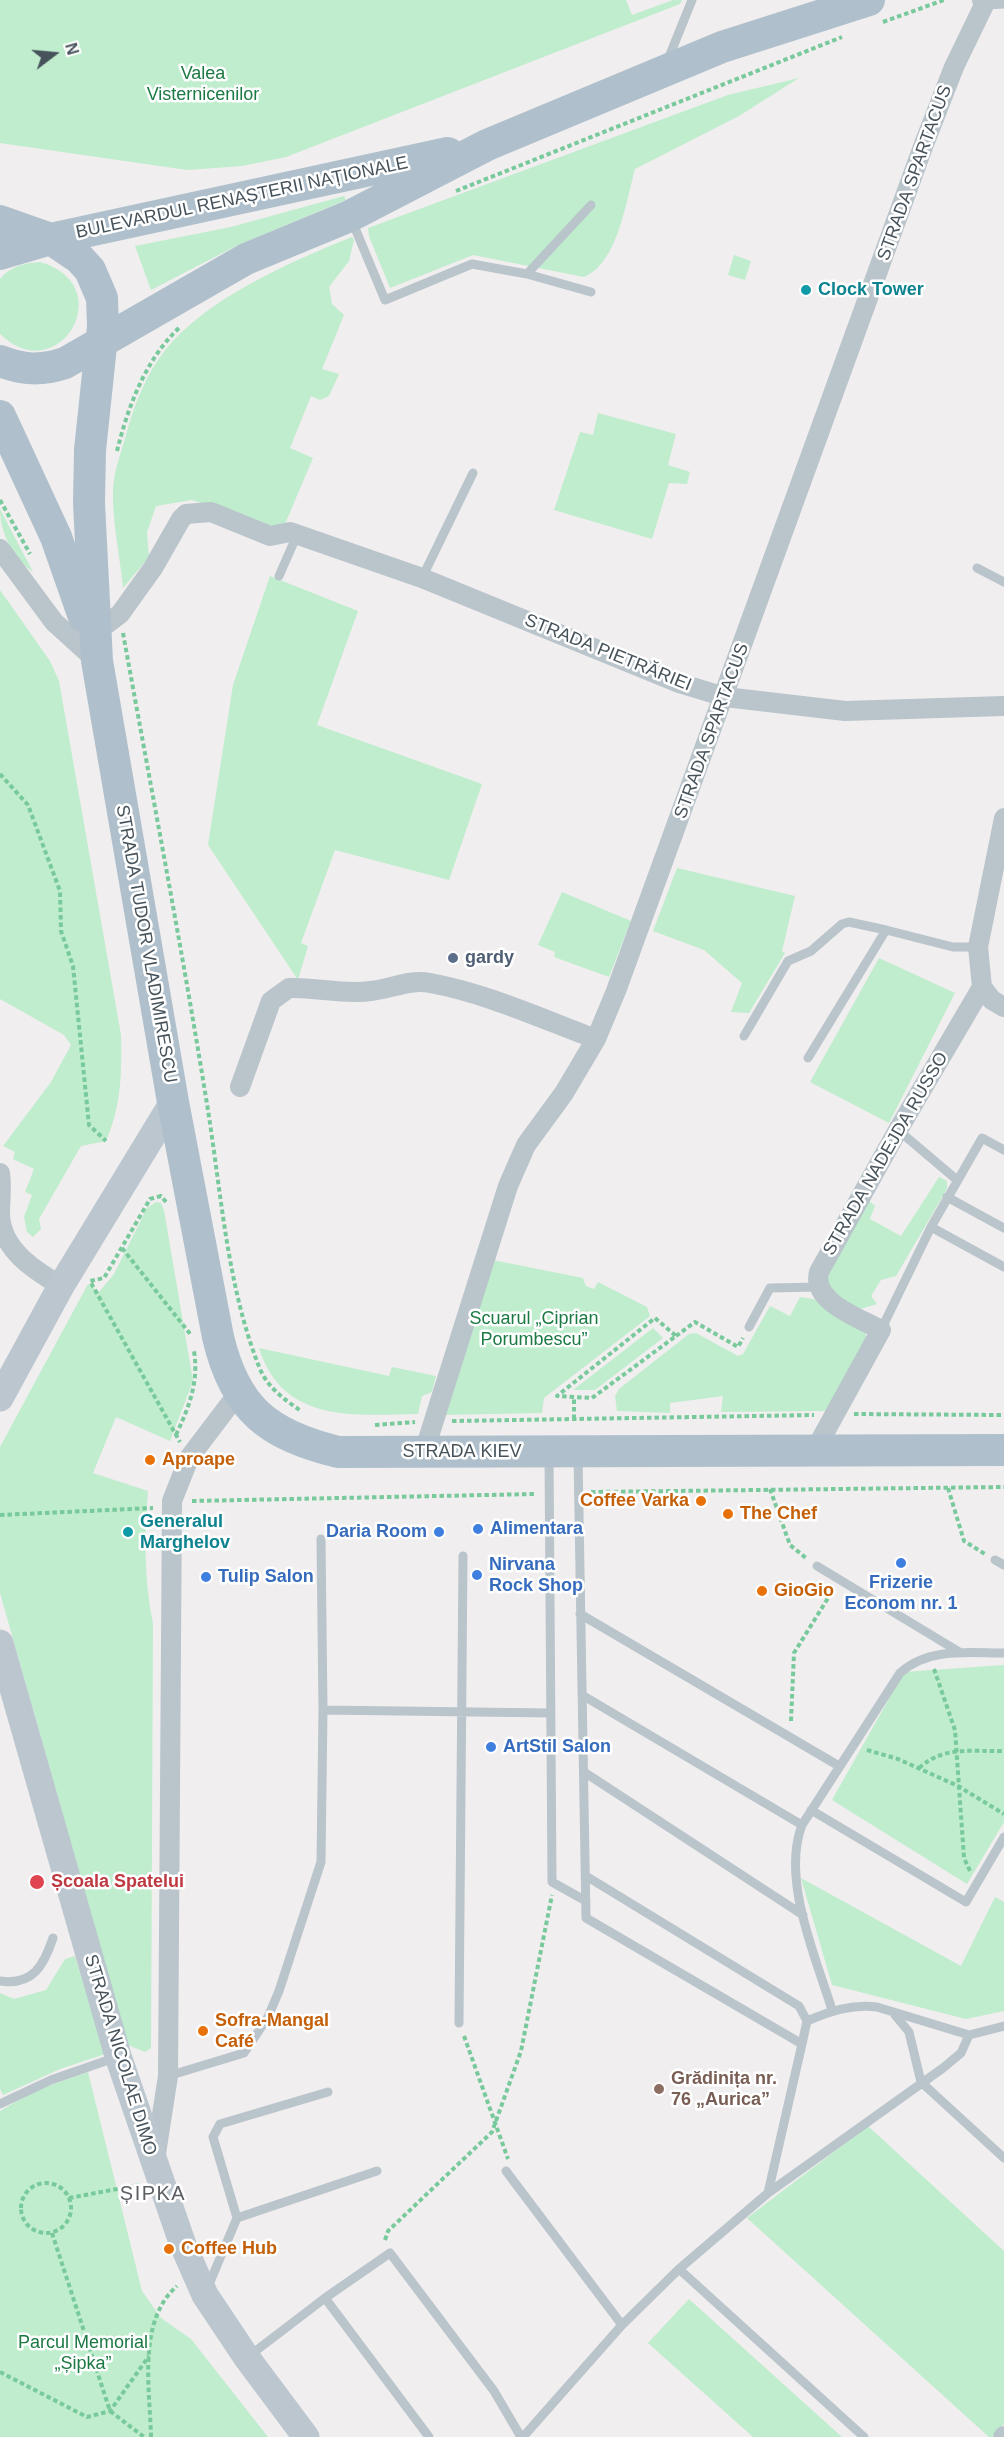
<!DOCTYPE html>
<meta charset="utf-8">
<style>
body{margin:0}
#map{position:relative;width:1004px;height:2437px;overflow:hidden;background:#f1eeef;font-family:Arial,sans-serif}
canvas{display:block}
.north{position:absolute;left:24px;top:24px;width:60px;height:60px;-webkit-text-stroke:4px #fff;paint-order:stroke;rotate:74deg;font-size:16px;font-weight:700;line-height:24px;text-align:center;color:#47535b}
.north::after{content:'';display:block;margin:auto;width:21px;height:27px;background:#47535b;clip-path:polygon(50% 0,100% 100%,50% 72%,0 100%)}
</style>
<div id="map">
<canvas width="1004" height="2437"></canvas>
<div class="north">N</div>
</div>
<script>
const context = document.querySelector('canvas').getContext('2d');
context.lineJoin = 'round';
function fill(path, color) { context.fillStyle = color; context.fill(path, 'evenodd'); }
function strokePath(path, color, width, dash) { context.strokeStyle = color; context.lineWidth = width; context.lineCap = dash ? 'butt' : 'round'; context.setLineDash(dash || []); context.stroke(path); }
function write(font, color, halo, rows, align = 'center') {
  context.font = font + ' Arial,sans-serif'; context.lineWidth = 5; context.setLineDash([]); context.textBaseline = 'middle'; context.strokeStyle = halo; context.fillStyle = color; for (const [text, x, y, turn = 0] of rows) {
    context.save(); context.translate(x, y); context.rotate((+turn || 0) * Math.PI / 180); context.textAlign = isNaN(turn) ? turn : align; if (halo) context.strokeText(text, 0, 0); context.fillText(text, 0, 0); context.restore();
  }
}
fill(new Path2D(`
 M0 0H626L632 15 673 0H682L680 4 286 157 242 166 187 170 0 143Z
 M799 78 739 116 635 169C626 201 618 263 584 277L473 255 390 288 369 236 368 228 728 95Z
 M344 196 346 200 236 246 151 290 135 246 231 227Z
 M352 237 354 240 349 261 329 287 332 304 344 315 322 369 339 374 329 396 320 400 311 396 290 448 313 458 282 531 192 500 156 506 147 532 149 557 123 588C120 556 112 521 113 489 114 470 121 453 126 435 134 405 146 374 166 349 209 297 290 262 352 237Z
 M734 255 751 261 745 280 728 275Z
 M40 262C121 285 59 391 0 334V279C11 266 24 263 40 262Z
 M598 413 676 434 668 465 690 472 687 484 669 483 652 539 554 510 580 432 593 435Z
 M0 509 33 572C13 558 0 533 0 509Z
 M270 576 358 611 317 725 482 784 449 880 335 850 301 943 308 946 298 980 208 845 233 685Z
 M0 590 50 661 59 681 121 1035C122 1073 121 1107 106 1141L81 1146 39 1219 41 1229 33 1237 27 1232 24 1217 32 1195 25 1192 34 1169 13 1159 15 1152 3 1146 51 1082 71 1045 64 1035 0 999Z
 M677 868 795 896 782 951 785 953 749 1013 731 1012 742 983 704 950 653 931Z
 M562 892 631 921 609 977 554 957 555 952 538 945Z
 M879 958 955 993 889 1123 810 1082Z
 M939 1177 947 1181V1189L896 1276 881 1280 871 1296 877 1304 857 1310 821 1288 868 1200 875 1206 870 1219 901 1236Z
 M156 1202 161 1203 164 1210 193 1381 170 1441 116 1417 93 1473 148 1491C144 1538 144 1577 153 1624L151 2048 145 2052 128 2045 0 1593V1447L88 1284 99 1292 114 1274 147 1208Z
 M493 1260 583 1278 586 1286 594 1289 598 1282 647 1307 650 1316 544 1398 542 1413 441 1415Z
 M800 1297 818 1300 866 1333V1338L826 1411 721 1412 723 1396 670 1403V1413L617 1411 615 1396 619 1389 689 1334 696 1333 738 1356 743 1354 770 1306 790 1316Z
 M653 1328 663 1338 595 1390H573Z
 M259 1348 389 1376 392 1367 436 1376 432 1392 422 1396 418 1414C354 1415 283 1424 259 1348Z
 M1004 1665V1822L967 1884 832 1800 904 1672Z
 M801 1878 961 1966 995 1897 1004 1902V2011L966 2019 832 1985Z
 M75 1956 105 2054 60 2069 3 2095 0 2089V1993L14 1999 46 1990 65 1959Z
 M88 2072 142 2291 161 2318 191 2339 268 2437H0V2111L34 2091Z
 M868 2126 1004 2251V2424L992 2437H989L747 2218Z
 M689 2299 842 2437H753L648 2343Z`), '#bfedcd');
strokePath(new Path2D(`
 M883 22 944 0
 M456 191 842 37
 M117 451C128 407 145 360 179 328
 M0 500 30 554
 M123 633C151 788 181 943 206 1098 221 1187 226 1285 260 1369 268 1388 285 1400 301 1411
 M0 774 28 805 60 891 61 931 73 966 89 1125 106 1141
 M166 1202 161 1196 150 1199 104 1278 90 1281 180 1442
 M122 1248 191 1335
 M655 1318 676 1336 592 1398 557 1396Z
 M676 1336 695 1322 738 1347 743 1338
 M854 1414 1004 1415
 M574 1419V1397
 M452 1421 814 1415
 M375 1425 415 1422
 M176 1435C189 1407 199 1382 194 1351
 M948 1488 964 1541 985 1554
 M770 1489 790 1545 806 1558
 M591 1492 1004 1487
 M192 1501 535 1494
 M0 1515 153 1508
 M934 1669 955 1730 964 1858 970 1871
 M791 1721 794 1653 833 1590
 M867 1750 898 1759 958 1786 1004 1814
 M919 1768C945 1745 972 1752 1004 1751
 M464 2036 508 2159
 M21 2208a25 25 0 1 1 50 0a25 25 0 1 1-50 0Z
 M69 2198 139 2185
 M52 2233 110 2411 144 2437
 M385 2240 388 2231 492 2132 521 2051 552 1895
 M0 2372 87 2417 110 2411 149 2356
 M151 2437C150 2389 137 2321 177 2286`), '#78c99b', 4, [4.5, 3]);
strokePath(new Path2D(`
 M984 5 1004 4
 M667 62 692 0
 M352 221 385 300 472 264 527 274 591 292
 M527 274 591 205
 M977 568 1004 582
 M279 576 297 535
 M422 578 473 473
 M744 1036 788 961 811 951 842 924 849 922 886 930
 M808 1058 886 930 953 947H978
 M898 1130 957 1180
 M947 1197 1004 1228
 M931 1227 982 1138 1004 1150
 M749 1327 770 1288 818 1287
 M881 1330 931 1227 1004 1267
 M549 1455 552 1882 586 1901
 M578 1455 586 1918 802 2044 768 2193
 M321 1539 323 1710
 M995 1560 1004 1565
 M817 1566 961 1653
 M580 1614 839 1766
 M582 1695 802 1825
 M584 1772 803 1915
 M811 1810 966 1902 1004 1837
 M586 1876 799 2006 807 2021C830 2011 852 2004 877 2007L969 2035 1004 2026
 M0 1981C33 1986 44 1965 53 1938
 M832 2010C816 1957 781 1880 802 1825L900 1673C928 1647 969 1653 1004 1653
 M895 2015 909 2032 921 2082 1004 2158
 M459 2023 463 1556
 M802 2044 807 2021
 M168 2076 244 2053 268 2017 279 1991 321 1862 323 1710 550 1713
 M0 2104 51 2080 117 2057
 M506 2171 622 2325
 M237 2218 213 2137 220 2124 328 2092
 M679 2269 768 2193 943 2068 961 2053 969 2035
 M207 2289 237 2218 377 2171
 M325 2298 429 2437
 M249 2356 325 2298 390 2253 494 2391 521 2437
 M523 2437 622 2325 679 2269 864 2437`), '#bac4cb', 9);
strokePath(new Path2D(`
 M0 549 54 622 97 661
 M96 632 120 614 153 568 181 519 186 514 211 512 270 536 290 532 422 578 679 683 725 697 845 711 1004 706
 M982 987 992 1000 1004 1007
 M240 1087 271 1001 289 988C316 987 344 995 371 991 391 989 409 979 430 983 486 993 542 1019 596 1039
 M0 1173C2 1187 0 1201 0 1215 2 1250 34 1270 61 1286
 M815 1450 881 1330C860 1318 811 1302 819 1272L898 1130 982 987 978 947 1004 818
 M424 1452 508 1186 526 1145 564 1093 596 1039 616 991 924 144 954 67 984 5 982 0
 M155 2160 168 2076 172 1501 189 1458 239 1392
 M1003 2437 1004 2436`), '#bac4cb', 20);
strokePath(new Path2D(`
 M0 1398 61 1286 173 1102
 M0 1643 118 2056 183 2245 205 2295 247 2358 306 2437`), '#bbc6cf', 27);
strokePath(new Path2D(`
 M0 221 51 239 79 258 90 270 102 298 103 327 90 450 89 503 97 661 173 1102 218 1337C235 1409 268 1435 338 1452L1004 1450
 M0 254 51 239 448 153
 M0 361C23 370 41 371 65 363L246 259 350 216 487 145 722 47 869 0
 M0 416 56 537 84 617`), '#afc0cc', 32);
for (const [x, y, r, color] of [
 [806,290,6,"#0f9aa8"],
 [453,958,6,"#5c6f8a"],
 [150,1460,6,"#e8710a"],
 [701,1501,6,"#e8710a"],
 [728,1514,6,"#e8710a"],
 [478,1529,6,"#3f7fe0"],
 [128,1532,6,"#0f9aa8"],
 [439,1532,6,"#3f7fe0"],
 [901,1563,6,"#3f7fe0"],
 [477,1575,6,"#3f7fe0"],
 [206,1577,6,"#3f7fe0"],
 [762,1591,6,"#e8710a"],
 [491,1747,6,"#3f7fe0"],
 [37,1882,8,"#e0444e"],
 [203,2031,6,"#e8710a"],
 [659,2089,6,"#8d6e63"],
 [169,2249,6,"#e8710a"]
]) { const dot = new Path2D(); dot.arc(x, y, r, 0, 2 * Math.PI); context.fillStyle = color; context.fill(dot); strokePath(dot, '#fff', 2); }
write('18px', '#1b7943', '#fff', [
 ["Valea",203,74],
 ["Visternicenilor",203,95],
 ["Scuarul „Ciprian",534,1319],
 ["Porumbescu”",534,1340],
 ["Parcul Memorial",83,2343],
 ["„Șipka”",83,2364]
]);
write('18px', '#47535b', '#fff', [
 ["STRADA SPARTACUS",915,173,-70],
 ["BULEVARDUL RENAȘTERII NAȚIONALE",242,198,-12],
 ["STRADA PIETRĂRIEI",608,653,22],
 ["STRADA SPARTACUS",712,731,-70],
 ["STRADA TUDOR VLADIMIRESCU",146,944,80],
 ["STRADA NADEJDA RUSSO",886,1154,-60],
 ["STRADA KIEV",462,1452],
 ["STRADA NICOLAE DIMO",120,2055,73]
]);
write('bold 18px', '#0d838f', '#fff', [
 ["Clock Tower",818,290],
 ["Generalul",140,1522],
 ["Marghelov",140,1543]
], 'left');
write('bold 18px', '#4e5e75', '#fff', [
 ["gardy",465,958]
], 'left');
write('bold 18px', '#c56008', '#fff', [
 ["Aproape",162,1460],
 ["Coffee Varka",689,1501,"right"],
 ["The Chef",740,1514],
 ["GioGio",774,1591],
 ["Sofra-Mangal",215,2021],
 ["Café",215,2042],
 ["Coffee Hub",181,2249]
], 'left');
write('bold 18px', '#366cbe', '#fff', [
 ["Alimentara",490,1529],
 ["Daria Room",427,1532,"right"],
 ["Nirvana",489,1565],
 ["Rock Shop",489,1586],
 ["Tulip Salon",218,1577],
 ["Frizerie",901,1583,"center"],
 ["Econom nr. 1",901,1604,"center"],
 ["ArtStil Salon",503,1747]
], 'left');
write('bold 18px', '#be3a42', '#fff', [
 ["Școala Spatelui",51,1882]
], 'left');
write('bold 18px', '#785e54', '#fff', [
 ["Grădinița nr.",671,2079],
 ["76 „Aurica”",671,2100]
], 'left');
context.letterSpacing = '1.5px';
write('20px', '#5b5f63', '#fff', [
 ["ȘIPKA",153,2194]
]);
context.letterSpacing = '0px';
</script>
